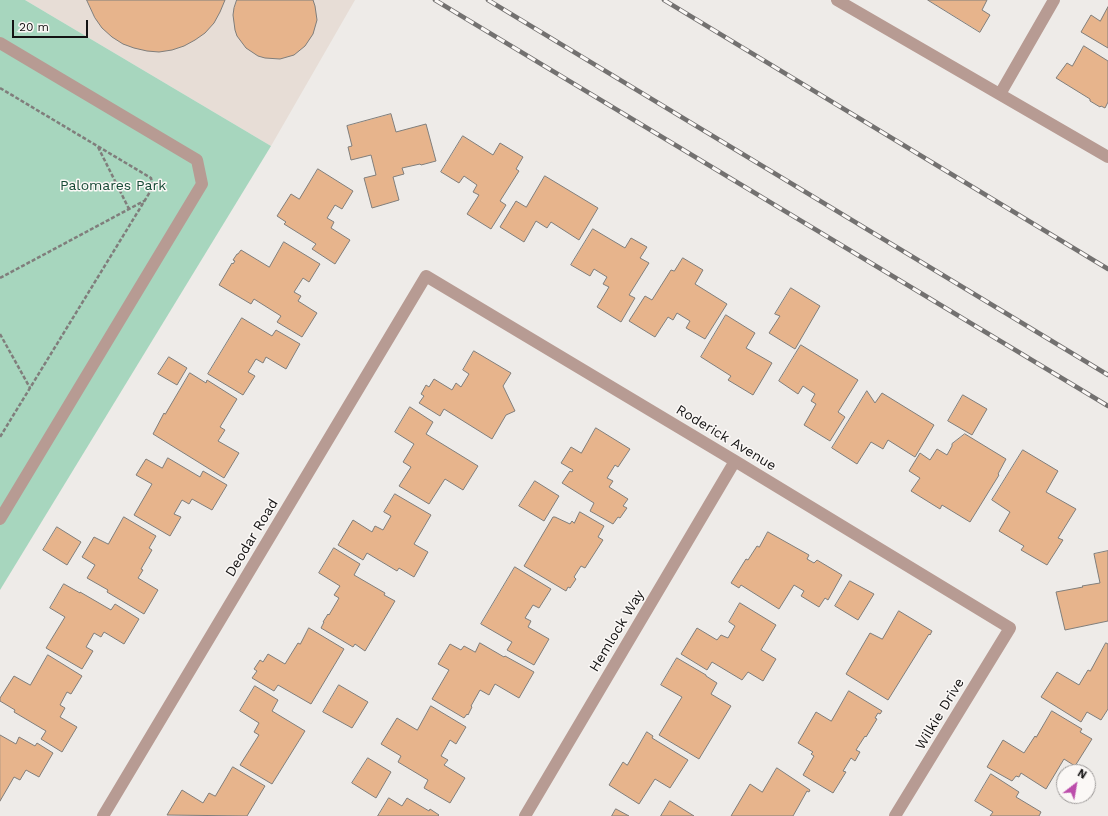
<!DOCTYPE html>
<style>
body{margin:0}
#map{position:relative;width:1108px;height:816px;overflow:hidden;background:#eeebe8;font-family:"Work Sans",sans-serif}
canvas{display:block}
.north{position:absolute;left:1056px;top:764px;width:40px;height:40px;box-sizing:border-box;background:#fbf8f6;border:1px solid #9f9c9b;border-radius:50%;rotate:31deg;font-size:11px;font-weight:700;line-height:16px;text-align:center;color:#141313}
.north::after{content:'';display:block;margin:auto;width:14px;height:18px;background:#bc4dab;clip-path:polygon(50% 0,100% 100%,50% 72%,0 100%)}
.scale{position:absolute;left:12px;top:20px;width:76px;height:18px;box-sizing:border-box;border:2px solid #141313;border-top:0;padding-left:5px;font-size:12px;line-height:14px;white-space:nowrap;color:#141313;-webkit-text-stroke:3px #fbf8f6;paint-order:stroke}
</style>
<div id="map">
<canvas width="1108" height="816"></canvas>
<div class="north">N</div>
<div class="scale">20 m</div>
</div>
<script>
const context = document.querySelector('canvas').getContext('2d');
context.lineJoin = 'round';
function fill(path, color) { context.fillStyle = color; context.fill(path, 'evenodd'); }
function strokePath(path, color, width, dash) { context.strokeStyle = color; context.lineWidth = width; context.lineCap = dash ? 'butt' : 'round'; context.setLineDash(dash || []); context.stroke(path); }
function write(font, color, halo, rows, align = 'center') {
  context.font = font + ' "Work Sans",sans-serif'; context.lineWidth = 3; context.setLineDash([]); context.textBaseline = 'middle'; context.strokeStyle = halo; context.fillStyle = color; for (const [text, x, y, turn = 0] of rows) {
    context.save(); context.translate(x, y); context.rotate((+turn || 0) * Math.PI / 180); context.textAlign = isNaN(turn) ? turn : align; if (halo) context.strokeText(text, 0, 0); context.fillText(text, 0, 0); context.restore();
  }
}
fill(new Path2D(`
 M25 0H355L271 146Z`), '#e7ddd6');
fill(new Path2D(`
 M0 0H25L271 146 0 590Z`), '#a7d6be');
const building = new Path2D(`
 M87 0H225L220 12 214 23 205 33 195 40 184 46 172 50 159 52 147 51 134 48 123 44 112 37 102 28 95 18Z
 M237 0H313L315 6 317 20 313 34 305 46 294 55 280 59 265 58 258 56 246 48 237 36 235 30 233 15 234 8Z
 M928 0H987L982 10 990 15 980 32Z
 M1108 7V48L1081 32 1091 15 1100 21Z
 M1084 46 1108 61V102L1105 108 1101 106 1100 107 1090 101V99L1056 78 1067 63 1072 66Z
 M391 114 396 132 426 124 436 161 421 165 420 164 402 168 404 174 393 177 399 200 372 208 364 178 376 175 371 155 351 160 348 147 352 146 347 126Z
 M463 136 493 155 500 143 523 157 516 169 519 171 500 201 506 205 491 229 467 214 479 195 473 192 477 185 464 176 459 183 441 172Z
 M318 169 353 191 342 209 335 205 327 218 334 222 331 228 350 240 335 264 312 249 316 244 284 224 286 222 277 216 291 194 299 199Z
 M545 176 598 208 579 240 551 222 547 228 536 221 524 242 500 227 516 201 526 207Z
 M593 229 625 248 631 238 647 247 640 258 649 263 629 295 635 298 621 322 597 307 609 287 603 284 607 277 594 269 590 276 571 265Z
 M284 242 320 264 309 282 303 278 294 292 301 296 298 301 317 313 302 337 277 322 281 316 254 299 251 304 219 285 232 263 233 264 235 261 233 260 237 254H238L241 250 269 267Z
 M683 258 703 270 695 284 727 304 705 339 686 328 690 321 677 313 673 320 668 317 655 337 629 321 645 296 652 300 671 270 674 271Z
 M791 288 820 306 795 349 769 333 780 316 775 314Z
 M726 315 755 333 746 348 772 363 753 395 728 380 731 376 701 357Z
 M242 318 272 336 276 330 300 344 286 369 266 357 263 363 256 359 248 372 255 376 243 395 208 374Z
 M801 345 858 380 838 412 845 417 830 441 804 425 816 404 811 401 815 394 803 386 798 394 779 381Z
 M474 351 511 373 503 386 515 411 506 415 492 439 444 409 440 416 419 403 424 396 421 394 426 385 429 387 434 379 452 390 456 383 461 387 469 374 463 370Z
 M169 357 187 368 177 385 158 374Z
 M190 373 206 383 207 380 237 399 220 427 225 430 218 441 239 453 224 478 153 434 164 413 165 414Z
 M867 391 875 403 882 393 934 425 915 457 888 440 883 449 871 442 857 464 832 448Z
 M963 395 987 409 972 435 948 421Z
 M410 407 433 422 426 434 478 466 463 490 445 479 429 504 399 486 411 467 403 462 414 444 395 432Z
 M596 428 630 449 618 467 615 465 607 478 613 481 609 487 628 499 623 506 627 508 620 518 618 517 613 524 590 511 594 503 562 483 570 471 572 472 573 470 561 463 571 447 581 453Z
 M965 434 1006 459 998 474 999 475 970 522 942 505 940 509 911 491 920 478 909 471 920 453 930 460 937 449 947 455 952 446V444Z
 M1023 450 1058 471 1046 492 1076 509 1058 538 1063 540 1047 565 1021 550 1024 546 999 531 1010 512 992 500Z
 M168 458 200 477 203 471 227 485 212 510 192 499 189 504 182 500 174 514 181 517 170 536 134 515 152 484 136 475 146 459 162 468Z
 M535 481 559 496 544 521 519 506Z
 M395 494 431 515 414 544 428 552 414 577 399 568 397 571 367 553 363 560 338 545 353 520 372 532 375 526 383 530 391 516 384 512Z
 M580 512 604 526 598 537 603 540 585 568 581 566 574 577 576 579 570 588 568 587 566 591 524 566 553 517H555L570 524 572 521 574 523Z
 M124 517 156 536 149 548 152 550 141 569 143 570 138 578 158 590 144 614 107 592 108 590 87 578 95 565 82 557 94 537 108 544Z
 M57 527 81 542 67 565 43 550Z
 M768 532 809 555 807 559 814 563 817 560 842 575 828 600 825 598 819 607 801 596 804 591 794 585 779 609 741 585 739 588 731 583 746 559 748 560 757 546 759 547Z
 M334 548 360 564 354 575 385 593 384 595 395 601 365 651 355 644 353 647 321 628 324 622H323L328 614 329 615 339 598 334 595 340 586 319 573Z
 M1108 551V621L1065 630 1056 592 1083 587 1082 586 1100 583 1094 554Z
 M515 567 551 589 539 608 533 605 525 618 531 621 528 627 549 639 534 665 507 650 512 642 481 624Z
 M850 581 874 594 858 620 835 606Z
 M64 584 80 593V592L111 610 115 604 139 619 124 644 104 632 101 637 94 633 86 647 93 651 82 669 46 648 65 617 50 608Z
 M740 603 776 625 761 650 776 659 763 681 748 672 742 680 712 662 707 670 681 654 697 628 717 640 721 635 728 638 735 626 729 622Z
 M899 611 932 631 930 635 929 634 888 700 846 674 870 633 882 639Z
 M309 628 344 649 311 704 278 685 274 691 252 678 257 671 254 669 260 660 263 662 268 654 285 664 298 643 300 644Z
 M480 643 504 657 505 656 534 672 519 698 495 684 489 695 480 690 471 706 472 707 468 715 467 714 464 718 432 699 449 670 438 664 450 644 461 650 464 646 475 652Z
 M1106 643 1108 644V709L1101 720 1087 712 1081 722 1041 697 1057 672 1079 685 1088 670 1090 671Z
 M48 655 82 676 71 694 67 692 60 705 65 708 60 717 77 727 62 752 41 739 46 731 14 712 15 710 0 701V698L14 676 30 685Z
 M677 658 706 675V676L717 683 711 694 731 706 699 759 659 735 682 697 661 685Z
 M339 685 368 702 352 728 323 712Z
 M255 686 278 700 272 711 305 731 272 784 240 765 259 735 254 732 259 723 240 711Z
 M849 691 882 711 880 714 878 713 875 718 877 719 866 737 865 736 856 750 860 752 855 761 851 758 843 771 846 772 833 793 803 775 814 756 811 754 813 752 798 743 816 712 831 721Z
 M431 706 466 727 456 744 450 740 441 756 448 760 444 765 465 778 450 803 424 788 428 780 398 762 401 756 381 744 397 718 417 730Z
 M1052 711 1082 729 1080 732 1092 739 1075 766 1064 759 1046 789 1021 773 1019 777 1016 776 1012 781 987 767 1003 740 1024 753 1035 736 1036 737Z
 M647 732 653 736 652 738 688 760 670 788 655 779 639 804 609 785 623 762 627 765Z
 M0 735 16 744 19 737 35 746 37 743 53 753 39 777 26 770 20 780 14 777 0 801Z
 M368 758 391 772 376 798 352 783Z
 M233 767 265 786 247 816 167 815 182 790 203 803 209 793 215 796Z
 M777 768 810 790 809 792 807 791 793 816H731L750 784 762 792Z
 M991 774 1019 792 1016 797 1041 812 1039 816H990L993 812 975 801Z
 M389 798 402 806 407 798 429 811 430 809 439 815 438 816H378Z
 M670 801 694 816H661Z
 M616 809 629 816H612Z`);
fill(building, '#e7b48c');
strokePath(building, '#807e7b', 1);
strokePath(new Path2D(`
 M0 88 151 178 153 187 0 437
 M98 147 129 209
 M0 278 144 201
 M0 334 30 388`), '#807e7c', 2.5, [4, 2]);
strokePath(new Path2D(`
 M0 43 197 160 202 184 0 519`), '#b79b93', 12);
strokePath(new Path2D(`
 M837 0 1108 157
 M1000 94 1054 0
 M103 816 426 276 735 461 1010 628 895 816
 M525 816 735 461`), '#b79b93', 12);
const rail = new Path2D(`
 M435 0 1108 406
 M488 0 1108 375
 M664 0 1108 269`);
strokePath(rail, '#737170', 4.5);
strokePath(rail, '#fbf8f6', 3, [9]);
write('14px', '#164935', '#fbf8f6', [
 ["Palomares Park",113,186]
]);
write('14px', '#141313', '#fbf8f6', [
 ["Roderick Avenue",726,438,31],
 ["Deodar Road",252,538,-59],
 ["Hemlock Way",617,631,-59],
 ["Wilkie Drive",940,714,-59]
]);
</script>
